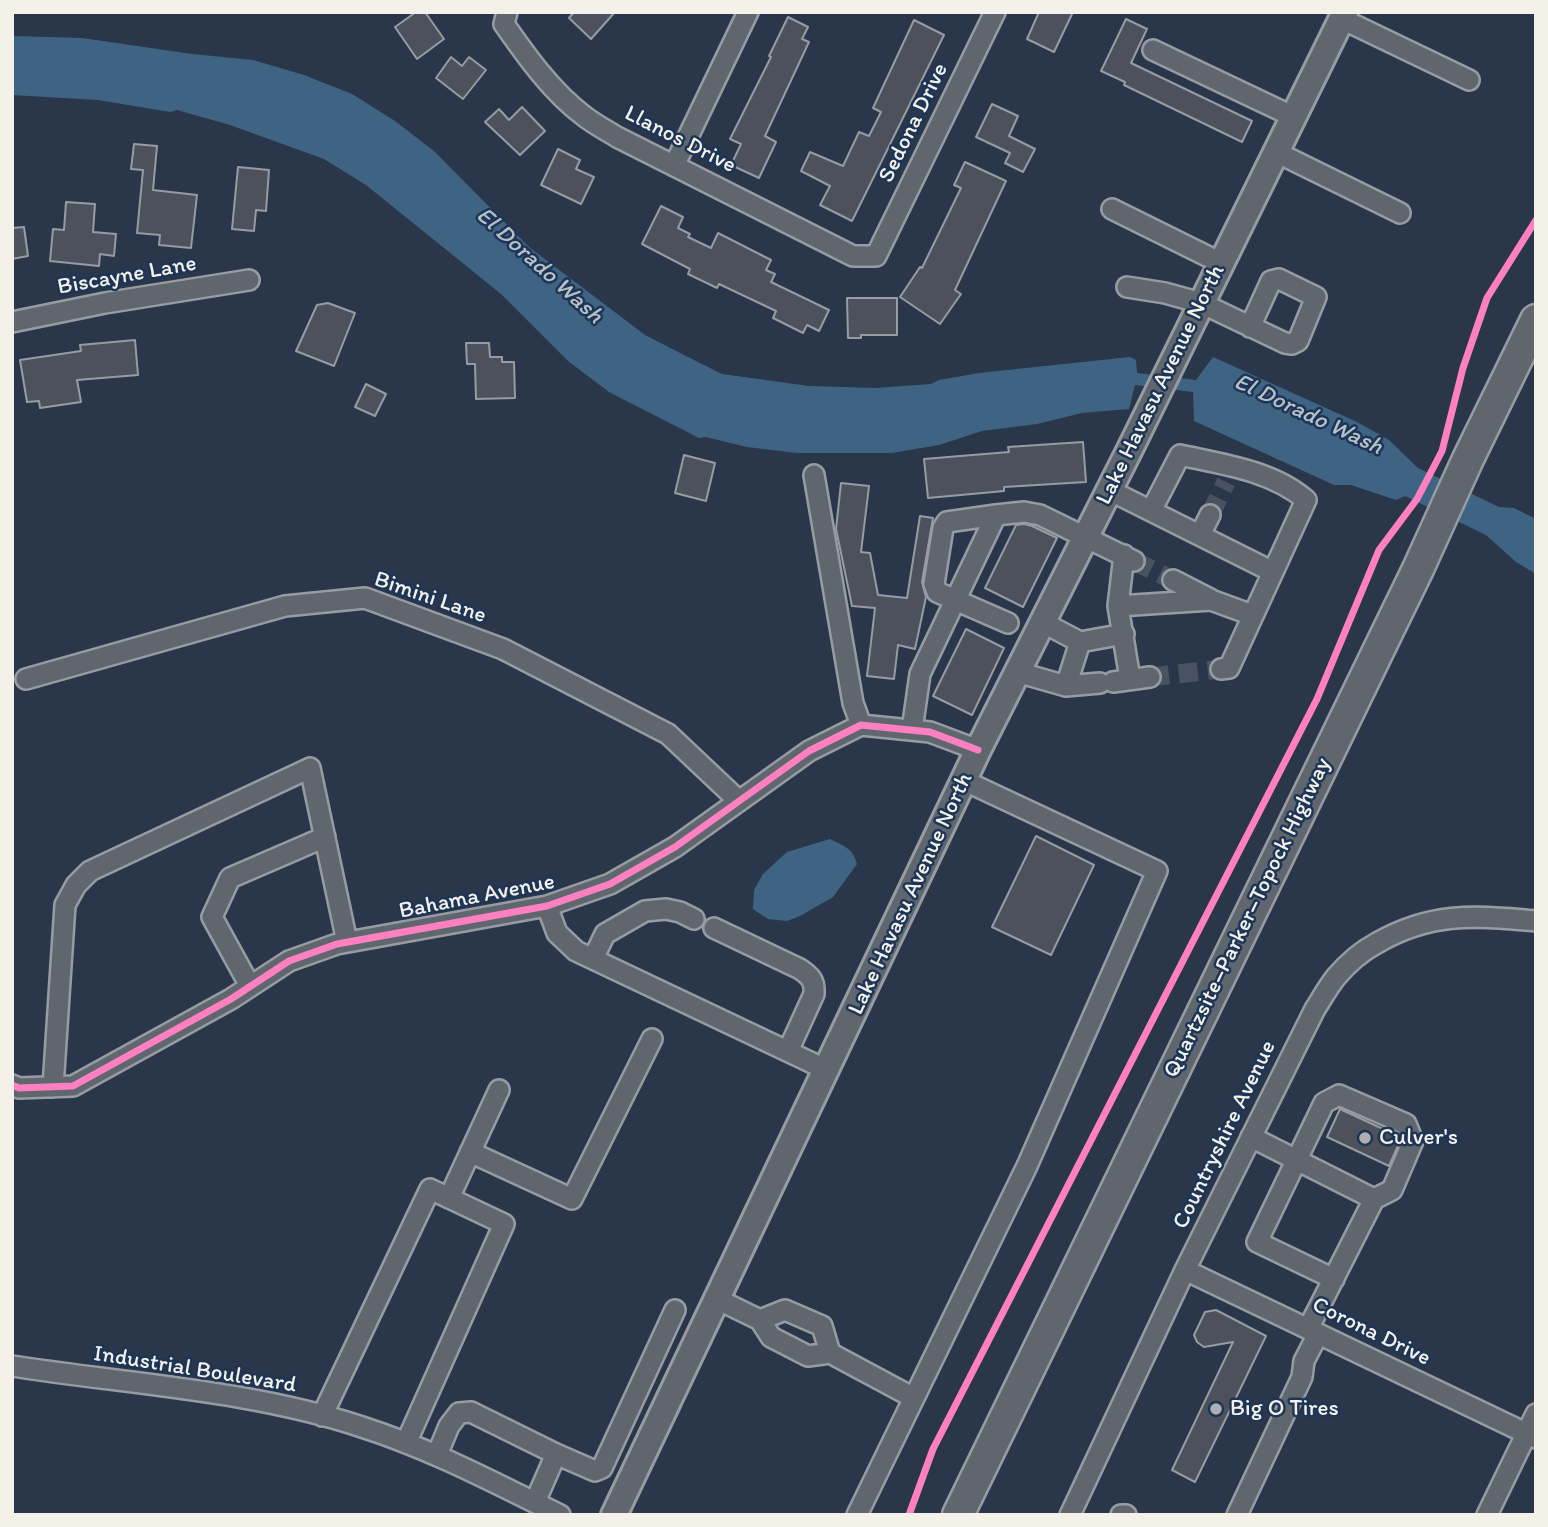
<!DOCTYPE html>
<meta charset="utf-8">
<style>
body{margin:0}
#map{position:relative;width:1548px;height:1527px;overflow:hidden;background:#2a374a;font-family:Itim,sans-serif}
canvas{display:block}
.frame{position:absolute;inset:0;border:14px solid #f4f1e8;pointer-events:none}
</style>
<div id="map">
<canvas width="1548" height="1527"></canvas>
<div class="frame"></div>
</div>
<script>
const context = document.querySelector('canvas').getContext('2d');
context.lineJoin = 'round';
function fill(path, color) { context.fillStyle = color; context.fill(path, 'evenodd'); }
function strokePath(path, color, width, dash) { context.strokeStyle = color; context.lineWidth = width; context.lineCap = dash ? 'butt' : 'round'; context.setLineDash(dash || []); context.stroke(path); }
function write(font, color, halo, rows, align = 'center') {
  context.font = font + ' Itim,sans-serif'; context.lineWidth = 5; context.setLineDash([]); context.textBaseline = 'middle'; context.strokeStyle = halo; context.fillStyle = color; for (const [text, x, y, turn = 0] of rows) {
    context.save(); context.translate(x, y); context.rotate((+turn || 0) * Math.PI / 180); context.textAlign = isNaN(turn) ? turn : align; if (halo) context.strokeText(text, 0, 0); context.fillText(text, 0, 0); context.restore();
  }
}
fill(new Path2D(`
 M12 36 82 38 192 54 253 60 304 75 352 94 395 121 434 151 529 247 645 335 688 357 722 374 809 386 875 388 931 384 939 380 979 373 1130 357 1136 360 1137 373 1196 380 1213 357 1357 422 1389 440 1418 468 1499 507 1514 508 1536 519V574L1516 562 1486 535 1405 496 1396 500 1351 485H1334L1194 421 1193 392 1135 385 1129 409 1082 413 1037 424 982 431 939 445 892 453H797L747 447 706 437 699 438 609 392 568 361 501 294 366 185 324 159 230 125 177 110 170 112 98 100 12 95Z
 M830 839C844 846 853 848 857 864L833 897 800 916 787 921 768 919 753 909 754 890 763 874 787 852Z`), '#3f6483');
const building = new Path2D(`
 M416 12H425L444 39 417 59 395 27Z
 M574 12H615L591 39 569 18Z
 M1039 12H1073L1054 52 1027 39Z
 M788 17 808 27 802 39 809 42 765 136 776 142 759 178 731 165 741 144 730 139 771 57 769 56Z
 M1126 19 1147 29 1131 63 1252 121 1242 142 1124 85 1125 82 1101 71Z
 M914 20 944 35 852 221 820 205 830 186 801 171 810 152 843 166 859 132 869 136 881 112 873 108Z
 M451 57 462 66 469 57 486 70 463 99 436 78Z
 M992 104 1018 116 1009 136 1035 149 1023 172 1005 163 1010 153 976 137Z
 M522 107 545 131 520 155 485 122 499 109 509 120Z
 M134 144 157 146 153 190 197 195 191 248 159 245 160 235 137 233 143 170 131 169Z
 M558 149 580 160 576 169 594 177 581 204 541 185Z
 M965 162 1006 181 955 290 961 294 940 324 900 297 920 267 922 268 961 188 954 185Z
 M238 167 269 170 266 211 256 210 254 231 232 229Z
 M66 202 95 204 93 232 116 234 114 256 100 254 99 266 50 261 53 229 64 230Z
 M661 206 683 217 678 228 690 234 688 237 711 248 718 233 771 260 766 270 775 274 771 282 829 310 819 331 807 325 803 333 773 318 776 311 719 284 717 288 688 274 690 269 642 244Z
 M24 227 28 256 12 259V228Z
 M847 298H897V335H861V338H848Z
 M328 303 355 313 334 366 296 351 317 305Z
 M135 340 138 375 77 380 81 402 40 408 39 401 27 402 20 360 81 351 80 345Z
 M466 343H489L490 357H502V362H514L515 398 476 399 475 364H467Z
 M366 384 386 394 375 416 355 407Z
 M1083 442 1086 482 1004 487V491L928 498 924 459 1009 452 1008 447Z
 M684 455 715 463 706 501 675 493Z
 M841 483 869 486 861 552 870 553 878 595 907 598 920 516 933 518 922 582 926 597 915 649 898 645 894 679 867 676 875 608 852 606 836 529Z
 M1024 524 1032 526 1057 538 1023 607 985 588 1016 525Z
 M966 629 1004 648 972 715 933 696Z
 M1036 836 1094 865 1051 955 992 927Z
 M1340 1109 1398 1136 1400 1141 1389 1166 1327 1137Z
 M1216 1310 1266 1336 1195 1482 1172 1470 1233 1342 1204 1347 1197 1342 1194 1335 1205 1312Z`);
fill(building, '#4c515c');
strokePath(building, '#979ca3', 2);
strokePath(new Path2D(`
 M1210 515 1226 482
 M1134 561 1173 580
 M1150 677 1221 669`), '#485362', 19, [19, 10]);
const minor = new Path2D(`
 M507 12 504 24C527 57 552 92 584 116 594 124 606 130 617 137L853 256H876L995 12
 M1342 19 1469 80
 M1153 50 1294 117
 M1276 152 1400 213
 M674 166 748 12
 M1112 209 1221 263
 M1127 287 1165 293 1201 303 1285 343 1292 344 1298 341 1316 297 1279 279 1271 281 1250 327
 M12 322 105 303 249 280
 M814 475 853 703 861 725
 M1109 490 1273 572 1306 500C1273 471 1222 464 1180 455L1151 511
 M996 515 947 522 943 528 934 584 937 592 1008 623
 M1200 535 1210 515
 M1124 555 1118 606 1130 679
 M1173 580 1210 599
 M1118 606 1211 600 1252 615
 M1042 622 1080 642 1066 686
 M1080 642 1124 634
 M1221 669 1229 668 1273 572
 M1017 672 1066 686 1100 683
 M26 679 285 606 365 598 503 649 668 734 739 801
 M1113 682 1150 677
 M912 730 920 674 996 515 1024 512 1040 515 1134 561
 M547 906 557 933 576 951 827 1070
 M714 928 800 969C810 976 815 980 814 994L788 1051
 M593 959 605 934 645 911 666 909 680 912 694 919
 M250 986 212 917 230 878 325 837
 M12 1085 19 1088 73 1086 231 999 289 961 337 944 547 906 610 884 675 847 809 751 861 725 930 732 978 750
 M53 1087 65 905 76 885 90 871 310 768 347 942
 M1251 1137 1374 1199
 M470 1152 572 1199 652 1039
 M449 1198 499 1090
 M1185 1270 1536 1438
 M717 1299 760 1320 771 1337 808 1356 830 1353 914 1398
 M760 1320 785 1310 822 1326 830 1353
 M1308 1329 1374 1199 1392 1190 1413 1141 1406 1124 1339 1095 1324 1103 1257 1242 1334 1279
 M12 1366C128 1384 250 1390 362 1427 431 1449 495 1483 560 1515
 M322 1416 430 1189 504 1224 406 1443
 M556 1454 595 1471 602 1468 675 1310
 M437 1455 449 1426 459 1413 471 1412 556 1454 535 1502
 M857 1515 1027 1166 1157 871 965 781
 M1070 1515 1185 1270 1315 1009C1322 998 1328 987 1336 977 1347 964 1362 951 1377 943 1433 911 1475 916 1536 921
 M1121 1515H1126
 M1237 1515 1302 1377 1304 1361 1318 1334
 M1487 1515 1536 1414`);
const major = new Path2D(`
 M614 1515 978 750 1130 449 1345 12`);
const highway = new Path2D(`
 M958 1515 1418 569 1468 459 1536 320`);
strokePath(minor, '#979ca3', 24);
strokePath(major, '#979ca3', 30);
strokePath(highway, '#979ca3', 35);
strokePath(minor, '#60666e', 19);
strokePath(major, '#60666e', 24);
strokePath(highway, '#60666e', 30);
strokePath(new Path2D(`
 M12 1085 19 1088 73 1086 231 999 289 961 337 944 547 906 610 884 675 847 809 751 861 725 930 732 978 750
 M909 1515 933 1449 1317 699 1379 550 1417 499 1442 451 1463 368 1487 298 1536 220`), '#ff80c0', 7);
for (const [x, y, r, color] of [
 [1365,1138,7,"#adb0b1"],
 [1216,1409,7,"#adb0b1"]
]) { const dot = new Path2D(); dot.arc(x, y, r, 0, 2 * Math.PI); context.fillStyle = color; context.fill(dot); strokePath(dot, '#1d3557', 2.5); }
write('23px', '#f4f1e8', '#1d3557', [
 ["Sedona Drive",914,123,-64],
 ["Llanos Drive",680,140,27],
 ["Biscayne Lane",127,276,-10],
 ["Lake Havasu Avenue North",1161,385,-64],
 ["Bimini Lane",430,598,19],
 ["Lake Havasu Avenue North",911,894,-65],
 ["Bahama Avenue",477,897,-11],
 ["Quartzsite–Parker–Topock Highway",1248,918,-64],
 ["Countryshire Avenue",1225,1135,-64],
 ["Corona Drive",1371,1332,26],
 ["Industrial Boulevard",195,1370,9]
]);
write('23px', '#f4f1e8', '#1d3557', [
 ["Culver's",1379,1138],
 ["Big O Tires",1230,1409]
], 'left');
write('italic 24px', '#b5c1c7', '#1d3557', [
 ["El Dorado Wash",539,266,42],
 ["El Dorado Wash",1308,415,25]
]);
</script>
